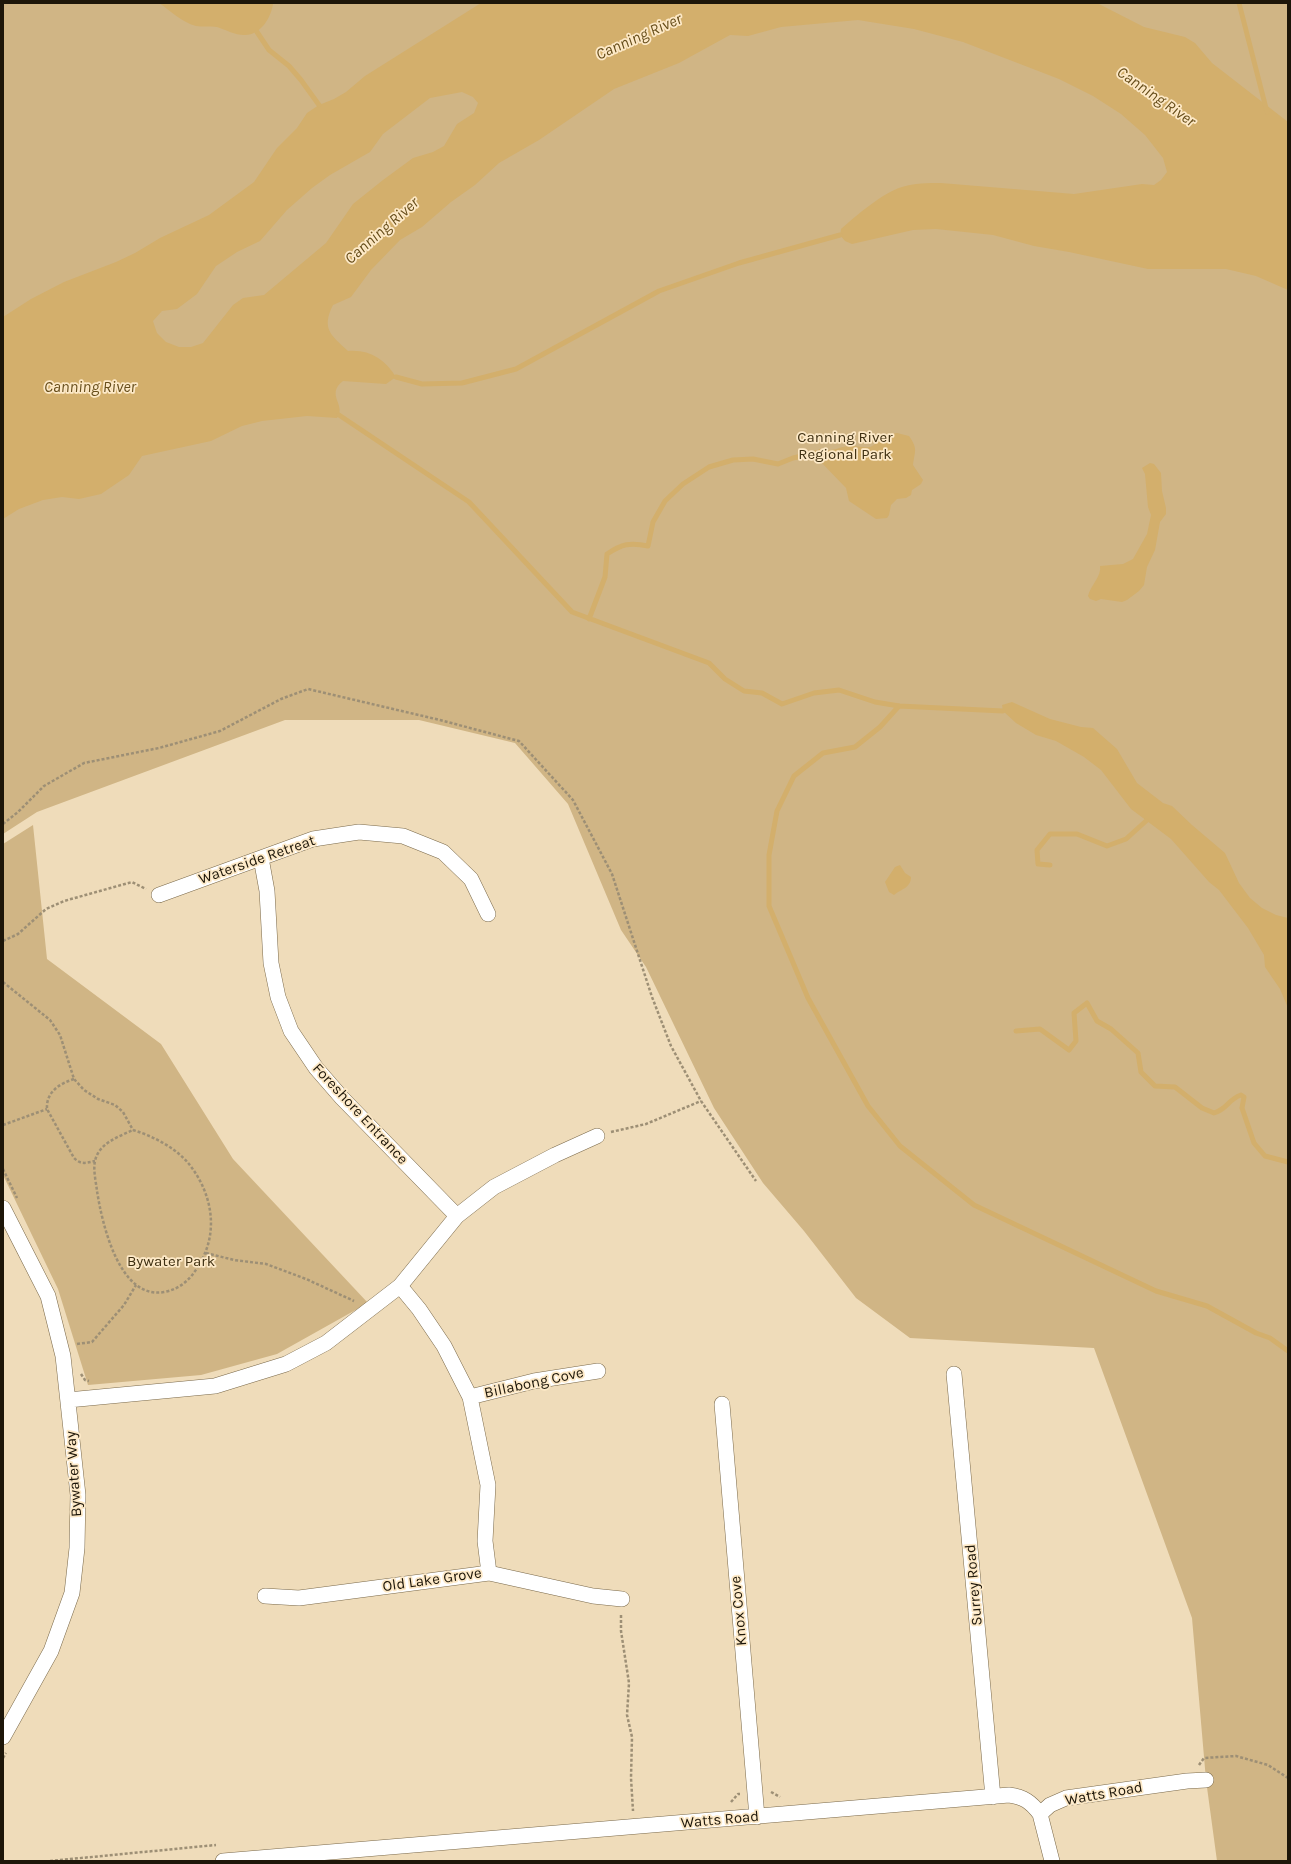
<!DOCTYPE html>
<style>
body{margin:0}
#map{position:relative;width:1291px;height:1864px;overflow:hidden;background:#efdcba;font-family:Karla,sans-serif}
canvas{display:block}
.frame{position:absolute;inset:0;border:4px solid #1d1609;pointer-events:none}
</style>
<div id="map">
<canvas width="1291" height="1864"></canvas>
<div class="frame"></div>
</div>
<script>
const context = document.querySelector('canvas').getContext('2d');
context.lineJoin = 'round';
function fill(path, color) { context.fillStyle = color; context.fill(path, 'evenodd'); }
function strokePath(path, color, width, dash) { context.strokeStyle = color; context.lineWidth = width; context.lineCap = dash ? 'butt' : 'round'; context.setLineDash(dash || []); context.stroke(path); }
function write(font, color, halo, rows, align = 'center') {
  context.font = font + ' Karla,sans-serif'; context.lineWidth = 3.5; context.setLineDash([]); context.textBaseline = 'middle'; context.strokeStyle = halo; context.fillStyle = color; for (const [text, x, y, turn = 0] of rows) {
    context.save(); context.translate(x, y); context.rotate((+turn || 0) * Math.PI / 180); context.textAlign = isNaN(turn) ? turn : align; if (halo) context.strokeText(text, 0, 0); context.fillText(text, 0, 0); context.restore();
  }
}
fill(new Path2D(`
 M3 3H1288V1861H1217L1206 1780 1192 1618 1094 1348 910 1338 856 1298 804 1231 763 1183 714 1108 646 967 621 930 568 804 515 743 419 720H285L37 812 3 834Z
 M33 825 47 959 161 1044 233 1159 368 1303 277 1354 201 1375 88 1385 58 1289 3 1175V844Z`), '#d0b585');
fill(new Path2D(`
 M159 3H273V4C271 18 260 36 244 35 235 35 226 30 217 27 210 26 202 27 196 26 181 22 171 11 159 3Z
 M481 3H1097L1144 27 1185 37 1195 43 1212 63 1288 122V290L1256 276 1226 269H1148L1069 252 1034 246 993 235 936 229 913 230 852 244 845 241 840 235 841 229C856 216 882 193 902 187 914 183 928 183 941 183L1074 194 1142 184 1154 185 1161 180 1167 172 1163 158 1145 135 1121 114 1093 96 1059 79 963 42 914 29 858 20 781 27 748 36 730 35 679 63 614 89 539 140 499 163 475 185 451 202 422 227 400 240 371 270 351 297 333 305C321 329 331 335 348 351 369 349 385 359 396 377L386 384 343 381C325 395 347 405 337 418L307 416 262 421 242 426 211 441 142 456 129 475 101 494 79 499 62 497 43 500 19 509 3 519V317L31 299 64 282 116 262 135 253 160 238 209 215 254 182 277 148 297 128 307 113 319 105 334 99 346 92 365 76ZM462 92 473 97 478 103 474 113 457 124 444 146 433 152 413 158 383 180 353 204 326 243 264 295 243 298 233 305 203 343 191 347H179L166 342 157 333 153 321 162 311 177 309 197 294 216 266 237 252 260 241 287 210 312 188 330 175 370 152 383 134 430 98Z
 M897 433 909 436C918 449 915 450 913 465L923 480 921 484 912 490 911 495 906 498 897 499 891 505 889 515 887 518 876 519 849 501 846 488 819 460 816 453 819 449C836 453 839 445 853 446 859 446 867 449 872 446 883 440 881 435 897 433Z
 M1150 463 1154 464 1161 473 1162 491 1166 508V514L1160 522 1155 550 1147 567 1144 585 1139 591 1127 600 1122 602 1101 599 1096 601 1090 599 1088 596C1090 586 1102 576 1100 566L1123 564 1133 559 1147 534 1151 515 1148 507 1145 474 1142 468Z
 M1012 702 1050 719 1081 727 1093 728 1117 749 1137 783 1163 803 1172 806 1192 825 1225 853 1239 883 1250 898 1262 908 1276 915 1288 918V1008L1280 989 1265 967 1264 955 1248 928 1219 890 1209 882 1171 839 1131 809 1101 770 1084 757 1056 741 1036 735 1016 723 1003 711 1002 705Z
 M900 865 905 873 911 877C911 888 901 889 894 895L889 892 885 882 895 867Z`), '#d3af6c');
strokePath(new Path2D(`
 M1239 3 1267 112
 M257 32 269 50 289 66 301 80 319 105
 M396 377 422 384 462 383 516 369 659 291 739 263 840 235
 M339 415 469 502 572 612 709 663 725 679 744 691 762 693 782 704 814 693 839 690 875 702 899 706 1003 711
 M589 619 605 577 607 554C622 544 630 542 648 546L653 522 665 501 683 484 709 467 733 460 753 459 778 464 793 458 816 453
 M899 706 880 727 855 747 823 753 794 776 777 811 769 855V906L808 998 868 1106 900 1146 974 1205 1156 1291 1207 1306 1256 1333 1270 1338 1288 1351
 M1050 865 1038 864 1037 850 1050 834H1077L1107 846 1126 839 1146 821
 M1016 1031 1040 1029 1069 1050 1076 1041 1074 1013 1087 1003 1097 1021 1111 1029 1138 1053 1141 1072 1155 1086 1175 1087 1202 1108 1214 1113C1229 1108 1227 1100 1241 1095L1244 1097 1242 1108 1254 1143 1265 1156 1288 1162`), '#d3af6c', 5);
const street = new Path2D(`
 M261 858 267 891 271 963 278 997 291 1031 316 1068 342 1098 457 1216
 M159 895 313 839 359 832 403 836 443 852 471 879 488 914
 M3 1208 48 1296 63 1356 78 1495 77 1548 72 1593 51 1651 3 1737
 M400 1286 419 1309 444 1346 470 1397 488 1485 485 1541 489 1573
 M954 1374 993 1797
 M470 1397 534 1381 598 1371
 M68 1400 215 1386 286 1364 326 1343 400 1286 457 1216 494 1187 555 1155 597 1136
 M722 1404 757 1817
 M265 1596 299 1598 489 1573 593 1596 622 1599
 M1040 1814 1052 1861
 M223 1861 1009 1795C1024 1797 1031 1802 1040 1814L1050 1805 1066 1798 1187 1781 1206 1780`);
strokePath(street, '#7a694a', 16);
strokePath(new Path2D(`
 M3 824 18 812 44 786 84 763 159 748 220 731 281 699 308 689 440 720 519 741 573 800 612 874 652 997 671 1046 701 1101 756 1181
 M3 941 18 934 46 909 64 901 132 882 146 889
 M3 982 50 1020 60 1035 74 1079 84 1090 98 1099 115 1105 123 1112 133 1130
 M74 1079C59 1084 46 1092 47 1109L74 1158C81 1165 86 1163 95 1161
 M3 1125 47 1109
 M133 1130C153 1136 176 1148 189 1164 212 1193 219 1231 200 1263 192 1278 181 1289 164 1292 119 1300 102 1223 97 1191 96 1182 93 1170 95 1161 99 1143 118 1137 133 1130Z
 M611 1132 646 1124 701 1101
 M3 1169 17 1198
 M206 1253 234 1260 266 1264 306 1279 354 1301
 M77 1344 92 1342 124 1305 136 1285
 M81 1374 85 1380 89 1381
 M621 1615V1631L629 1683 627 1715 632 1737 631 1778 633 1811
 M3 1758 6 1753
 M1199 1765 1204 1758 1236 1756 1268 1765 1288 1778
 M771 1792 780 1797
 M731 1802 738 1794H740
 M50 1861 216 1845`), '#9d8f75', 2.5, [3, 2]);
strokePath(street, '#fff', 15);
write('15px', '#3e2f11', '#fde9c7', [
 ["Canning River",845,438],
 ["Regional Park",845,455],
 ["Bywater Park",171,1262]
]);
write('15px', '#1d1609', '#fde9c7', [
 ["Waterside Retreat",257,860,-19],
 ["Foreshore Entrance",360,1114,47],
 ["Billabong Cove",534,1383,-12],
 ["Bywater Way",74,1474,-94],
 ["Old Lake Grove",432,1580,-8],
 ["Surrey Road",974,1585,-95],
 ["Knox Cove",739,1611,-95],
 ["Watts Road",1104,1794,-10],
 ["Watts Road",720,1820,-5]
]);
write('italic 16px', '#664d1a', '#fde9c7', [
 ["Canning River",639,37,-24],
 ["Canning River",1156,97,35],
 ["Canning River",382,231,-41],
 ["Canning River",90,387]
]);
</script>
